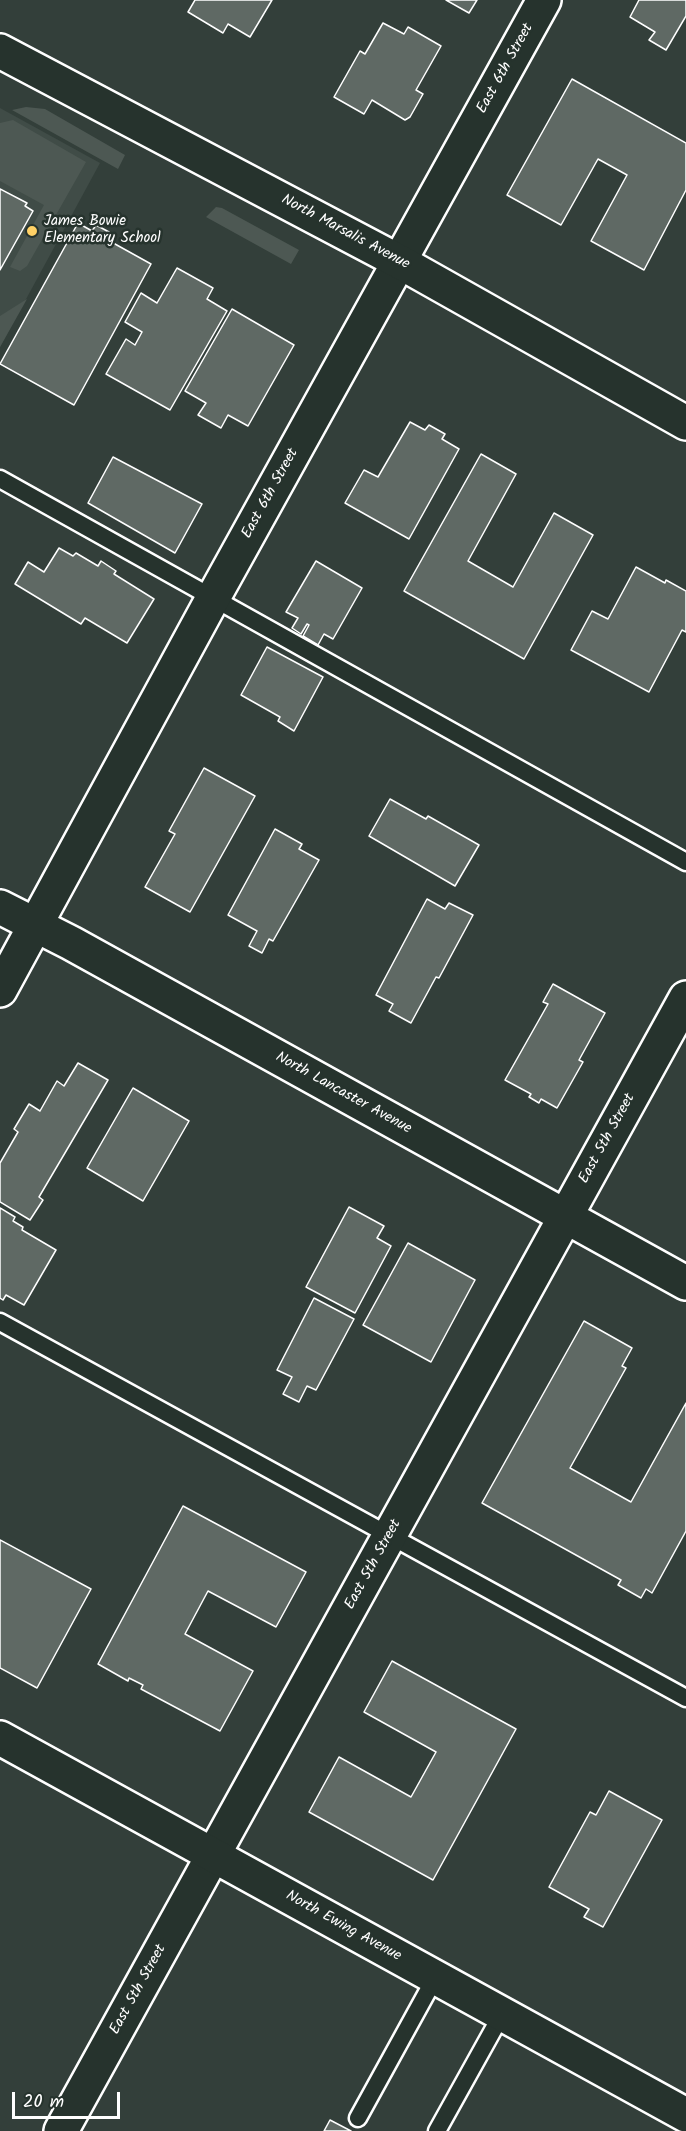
<!DOCTYPE html>
<style>
body{margin:0}
#map{position:relative;width:686px;height:2131px;overflow:hidden;background:#333f3a;font-family:Kalam,sans-serif}
canvas{display:block}
.scale{position:absolute;left:12px;top:2092px;width:108px;height:27px;box-sizing:border-box;border:3px solid #fff;border-top:0;padding-left:8px;font-size:18px;line-height:21px;white-space:nowrap;color:#fff;-webkit-text-stroke:4px #26332d;paint-order:stroke}
</style>
<div id="map">
<canvas width="686" height="2131"></canvas>
<div class="scale">20 m</div>
</div>
<script>
const context = document.querySelector('canvas').getContext('2d');
context.lineJoin = 'round';
function fill(path, color) { context.fillStyle = color; context.fill(path, 'evenodd'); }
function strokePath(path, color, width, dash) { context.strokeStyle = color; context.lineWidth = width; context.lineCap = dash ? 'butt' : 'round'; context.setLineDash(dash || []); context.stroke(path); }
function write(font, color, halo, rows, align = 'center') {
  context.font = font + ' Kalam,sans-serif'; context.lineWidth = 5; context.setLineDash([]); context.textBaseline = 'middle'; context.strokeStyle = halo; context.fillStyle = color; for (const [text, x, y, turn = 0] of rows) {
    context.save(); context.translate(x, y); context.rotate((+turn || 0) * Math.PI / 180); context.textAlign = isNaN(turn) ? turn : align; if (halo) context.strokeText(text, 0, 0); context.fillText(text, 0, 0); context.restore();
  }
}
fill(new Path2D(`
 M0 108 100 163 0 347Z`), '#404c47');
fill(new Path2D(`
 M26 107 45 109 125 155 118 169 12 110Z
 M13 120 86 162 27 266 20 271 10 267 44 205 0 181V123Z
 M216 207 222 208 299 250 291 264 206 217Z
 M27 299 0 347V316Z`), '#4d5853');
const building = new Path2D(`
 M195 0H272L250 37 228 24 223 33 188 12Z
 M446 0H477L469 13Z
 M639 0H686V16L666 50 649 40 655 32 630 17Z
 M383 23 404 34 408 27 441 46 416 90 423 94 410 117 405 120 372 100 364 114 334 97 360 51 365 54Z
 M572 79 686 143V190L644 270 591 241 627 175 598 159 561 225 507 195Z
 M0 189 27 203 25 206 33 211 0 270Z
 M78 223 92 231 96 225 109 232 106 239 151 264 74 405 0 364Z
 M177 268 213 288 207 299 227 311 170 410 106 374 126 339 135 345 142 332 125 322 141 293 157 303Z
 M232 309 294 345 248 426 228 415 221 428 198 415 206 403 185 391Z
 M410 422 425 430 429 425 445 434 442 439 459 449 409 539 345 503 364 470 378 477Z
 M481 454 516 474 468 561 513 587 554 513 593 535 524 659 404 591Z
 M113 457 202 504 175 553 88 503Z
 M59 548 73 556 76 553 98 566 101 561 116 571 114 574 154 599 127 643 85 618 81 624 15 584 28 562 44 572Z
 M316 561 362 588 333 639 324 634 318 645 303 636 309 625 307 624 301 634 292 628 298 618 286 612Z
 M636 567 665 583 666 580 686 591V632L682 630 649 692 571 650 592 611 608 619Z
 M267 647 323 677 294 731 278 721 280 717 241 695Z
 M204 768 255 796 190 912 145 887 175 834 169 831Z
 M390 799 426 819 428 816 479 845 455 886 369 836Z
 M275 829 302 844 299 849 319 860 273 941 269 939 262 953 249 946 257 931 228 915Z
 M427 899 445 909 449 903 473 915 439 978 436 977 411 1023 389 1011 393 1004 376 995Z
 M553 984 605 1013 579 1060 583 1062 557 1108 541 1099 539 1103 529 1097 531 1094 505 1080 548 1004 543 1002Z
 M78 1063 108 1080 39 1197 43 1200 30 1220 0 1202V1163L18 1132 14 1129 29 1104 40 1111 57 1081 64 1086Z
 M133 1088 189 1121 143 1201 87 1168Z
 M349 1207 384 1226 377 1238 391 1246 355 1313 306 1287Z
 M0 1208 15 1217 13 1221 23 1227 22 1230 56 1250 24 1305 6 1295 3 1300 0 1298Z
 M408 1243 475 1280 431 1362 363 1325Z
 M314 1298 354 1319 316 1390 307 1386 299 1402 283 1394 292 1377 277 1370Z
 M584 1321 632 1348 622 1366 626 1368 570 1468 631 1502 686 1403V1531L652 1593 646 1589 641 1598 618 1585 621 1580 482 1503Z
 M183 1506 306 1572 276 1627 208 1591 185 1634 253 1671 220 1731 141 1689 143 1685 129 1678 128 1681 98 1664Z
 M0 1540 91 1589 37 1688 0 1668Z
 M392 1661 516 1729 433 1880 309 1812 339 1757 411 1797 436 1752 364 1712Z
 M609 1791 662 1820 603 1927 584 1917 589 1909 549 1887 590 1812 596 1815Z
 M330 2120 351 2131H324Z`);
fill(building, '#5f6964');
strokePath(building, '#fff', 1.5);
const service = new Path2D(`
 M0 479 686 862
 M0 1322 686 1698
 M358 2118 435 1978
 M437 2131 502 2014`);
const minor = new Path2D(`
 M0 907 71 943 686 1283
 M0 990 213 598 544 0
 M61 2131 686 998`);
const tertiary = new Path2D(`
 M0 51 400 262 686 423
 M0 1738 686 2115`);
strokePath(service, '#fff', 21);
strokePath(minor, '#fff', 38);
strokePath(tertiary, '#fff', 38);
strokePath(service, '#26332d', 16);
strokePath(minor, '#26332d', 33);
strokePath(tertiary, '#26332d', 33);
for (const [x, y, r, color] of [
 [32,231,6,"#ffd166"]
]) { const dot = new Path2D(); dot.arc(x, y, r, 0, 2 * Math.PI); context.fillStyle = color; context.fill(dot); strokePath(dot, '#26332d', 2); }
write('15px', '#fff', '#26332d', [
 ["East 6th Street",506,69,-61],
 ["North Marsalis Avenue",345,233,28],
 ["East 6th Street",271,494,-61],
 ["North Lancaster Avenue",343,1094,29],
 ["East 5th Street",608,1139,-61],
 ["East 5th Street",374,1565,-61],
 ["North Ewing Avenue",343,1927,29],
 ["East 5th Street",139,1990,-61]
]);
write('15px', '#fff', '#26332d', [
 ["James Bowie",44,222],
 ["Elementary School",44,239]
], 'left');
</script>
